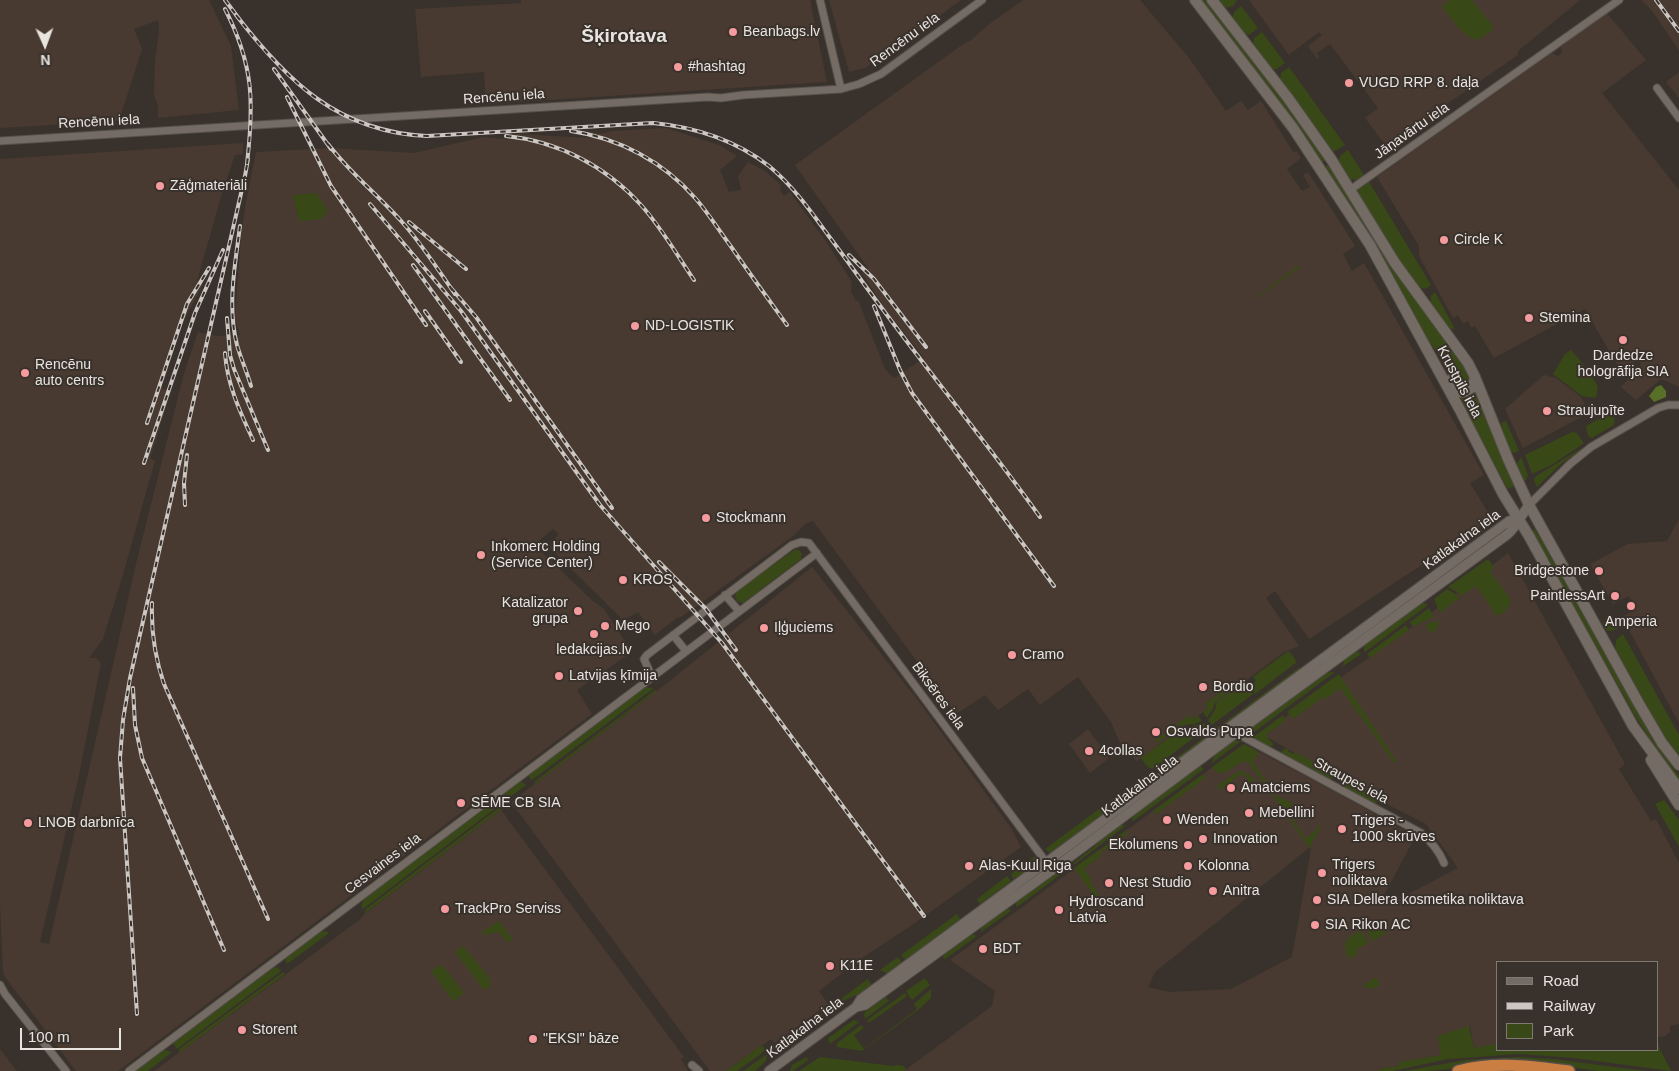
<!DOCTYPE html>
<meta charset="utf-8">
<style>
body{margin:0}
#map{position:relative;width:1679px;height:1071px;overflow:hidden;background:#39322c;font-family:Helvetica,sans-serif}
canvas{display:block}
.legend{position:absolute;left:1496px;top:961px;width:162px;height:90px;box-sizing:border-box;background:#39322c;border:1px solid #7f7974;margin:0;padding:6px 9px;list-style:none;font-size:15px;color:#e9e4e0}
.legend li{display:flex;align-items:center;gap:10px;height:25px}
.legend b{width:25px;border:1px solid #7f7974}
.north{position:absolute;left:20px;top:20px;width:50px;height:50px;-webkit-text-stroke:4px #39322c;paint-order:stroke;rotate:178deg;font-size:14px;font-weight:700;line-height:20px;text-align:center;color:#e9e4e0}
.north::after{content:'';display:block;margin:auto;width:18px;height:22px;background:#e9e4e0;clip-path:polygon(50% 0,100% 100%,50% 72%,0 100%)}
.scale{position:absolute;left:20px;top:1028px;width:101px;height:22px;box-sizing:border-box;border:2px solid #e9e4e0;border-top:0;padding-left:6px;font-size:15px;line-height:18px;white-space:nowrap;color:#e9e4e0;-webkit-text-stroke:4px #39322c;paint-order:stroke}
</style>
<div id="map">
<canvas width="1679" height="1071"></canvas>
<ul class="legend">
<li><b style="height:6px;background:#746b65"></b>Road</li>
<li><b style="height:6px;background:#ccc7c3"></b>Railway</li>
<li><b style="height:14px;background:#384817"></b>Park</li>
</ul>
<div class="north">N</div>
<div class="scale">100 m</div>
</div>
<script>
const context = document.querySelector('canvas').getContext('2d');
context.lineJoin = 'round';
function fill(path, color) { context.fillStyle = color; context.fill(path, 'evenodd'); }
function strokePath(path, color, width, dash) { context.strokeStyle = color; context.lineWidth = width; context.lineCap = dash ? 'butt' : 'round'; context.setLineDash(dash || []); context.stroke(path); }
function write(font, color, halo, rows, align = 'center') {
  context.font = font + ' Helvetica,sans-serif'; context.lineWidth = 4; context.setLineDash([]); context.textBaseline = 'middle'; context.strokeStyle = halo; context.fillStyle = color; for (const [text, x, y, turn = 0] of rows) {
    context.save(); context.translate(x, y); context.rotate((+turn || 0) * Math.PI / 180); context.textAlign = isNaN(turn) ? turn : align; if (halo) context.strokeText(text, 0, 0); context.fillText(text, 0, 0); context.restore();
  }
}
fill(new Path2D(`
 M0 0H209L231 46 239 110 158 118V106L154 94 155 61 159 32 158 20 134 29 142 49 119 121 0 128Z
 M521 0H810L827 82 486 104 484 72 421 77 415 9 521 3Z
 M829 0H961L890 52 865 68 849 72Z
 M1023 0H1140L1189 58 1226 111 1241 101 1248 110 1261 101 1294 153 1297 151 1301 158 1287 169 1302 191 1310 187 1303 175 1308 172 1355 246 1343 254 1352 271 1364 263 1484 475 1470 483 1492 519 1309 639 1275 591 1266 598 1299 646 1283 653 1137 761 1122 748 1111 722 1078 677 1040 705 1028 689 998 710 985 695 956 714 813 521 805 524 793 536 690 611 679 618 678 617 655 635 638 612 626 619H622L550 548 552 541 559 534 553 529 534 545 593 601 604 609 632 652 577 690 592 714 118 1071H76L5 977 3 972 0 904V159L243 143V154L235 155 223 190 197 281 203 284 183 322 161 388 171 391 150 458 155 461 122 578 103 639 89 658H96L101 663 78 780 40 942 49 944 136 564 183 377 198 332 216 336 240 335 235 319 241 235 246 202 256 152 330 148 414 153 483 137 517 140 518 134 589 138 590 132 601 134 611 131 666 128 719 145 737 156 720 170 729 192 741 190 738 176 748 162 765 171 781 185 780 190 784 196 790 192 827 243 852 282 851 291 856 301 858 300 885 369 894 378 924 358 885 309 862 273 868 268 795 165 966 42 970 41 988 25Z
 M1249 0H1578L1579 1 1518 51V55L1386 146 1365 118 1378 108 1330 44 1317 53 1319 57 1317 59 1308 46 1322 35 1319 32 1289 55Z
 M1641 0H1679V50L1652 11Z
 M1606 12 1646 60 1602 93 1679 190V387L1661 379 1636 400 1621 387 1641 365 1639 360 1620 370 1585 309 1494 358 1475 326 1471 328 1468 321 1463 324 1458 315 1453 318 1419 256V246L1377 177 1552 53 1558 56 1562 53 1561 47Z
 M1679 72V98L1666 82Z
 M1544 375 1556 378 1581 397 1589 413 1523 448 1505 409Z
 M1679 519V723L1622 617 1637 609 1629 596 1613 604 1590 564 1628 544 1667 541Z
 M1508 553 1625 764 1619 769 1651 821 1656 819 1679 863V1024L1670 1026V1032L1665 1036 1660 1037 1658 1036V962H1498V1047L1495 1048V1045L1474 1048 1470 1026 1441 1055 1400 1062V1066L1379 1069V1071H904L992 1006 995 991 950 960 1244 744 1341 795 1415 837 1383 897 1387 905 1458 868 1426 824 1347 784 1262 734 1427 616ZM1309 848 1311 849 1292 957 1231 989 1170 992 1148 987 1155 972Z
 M812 567 917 699 1011 828 1021 847 915 923 859 960 819 991 828 1004 775 1043 771 1039 726 1071H710L511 802 657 691Z
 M1088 729 1109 758 1090 773 1069 744Z
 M501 810 684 1057 681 1059 688 1071H154L358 921 366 913Z
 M0 1049 17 1071H0Z`), '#483a30');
fill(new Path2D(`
 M1200 0H1207C1249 52 1289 105 1326 160L1321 163Z
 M1217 0H1237L1234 5 1227 8Z
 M1450 0H1472L1493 26 1492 30C1488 33 1483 38 1478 39 1468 43 1449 16 1443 8V5Z
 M1241 6 1258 28 1249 35 1243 33 1232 19 1234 12Z
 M1262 32 1285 63 1277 69H1272L1253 45 1254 38Z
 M1289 67 1345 145 1337 150 1331 152 1280 80 1281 73Z
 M1348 150 1364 175 1356 180 1347 179 1338 161 1341 155Z
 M1328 165 1451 345 1471 377 1470 384 1465 388 1455 386 1437 352 1420 330 1324 167Z
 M1368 180 1431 285C1427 288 1424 290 1420 288 1407 282 1368 211 1359 195 1356 187 1362 184 1368 180Z
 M316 193 328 211 322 219 299 221 293 195Z
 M1296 261 1303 271 1300 267 1257 298 1256 297 1299 265Z
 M1435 292 1455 329 1448 328 1431 304V296Z
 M1571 350 1579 359 1598 386 1596 398 1582 396 1553 374 1565 354Z
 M1476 389 1516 485 1508 489 1456 395C1465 396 1471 398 1476 389Z
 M1607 415 1611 416 1615 419 1614 425 1592 438 1588 436 1586 426Z
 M1506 421 1519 451 1514 453 1509 451 1507 447 1501 423Z
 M1572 432 1577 433 1583 442V444L1553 464 1532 474 1525 455Z
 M1582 448 1580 451 1562 463 1537 487 1534 480 1536 476Z
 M1521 457 1528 475 1526 480 1523 481 1516 465Z
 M1535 529 1653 740 1679 776V781L1661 757 1634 714 1532 531Z
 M796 549 800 551 802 554 801 559 743 603 737 601 735 596 737 590Z
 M1488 559 1494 567 1490 571 1511 600 1507 610 1497 616 1476 586 1462 595 1448 587Z
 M1447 589 1460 597 1440 613 1434 599Z
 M1422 602 1428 605 1365 652 1364 651V645Z
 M1429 608 1434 617 1414 626H1412L1410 622Z
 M1605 620 1608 625 1615 621 1618 628C1611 632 1607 633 1602 625Z
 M1435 621H1438C1439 628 1435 631 1430 633L1425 625Z
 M1406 625 1409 630 1370 658 1367 654Z
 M1623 634 1679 735V755L1668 742 1652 715 1615 648 1616 640Z
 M1355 650 1361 654 1342 667 1345 658Z
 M1287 652H1290L1297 662 1255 694 1249 686 1256 681 1253 677Z
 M1300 667 1299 671 1164 772 1158 771Z
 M1332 672H1335L1250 735V729L1253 726 1325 673Z
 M1339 674 1397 762 1394 763 1340 688 1326 699 1324 697 1293 719 1287 712Z
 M1234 682 1236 685 1216 700 1212 711H1211L1207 718 1203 712 1208 708 1205 704Z
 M645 687 654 688 532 780 529 777 530 774Z
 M1237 687 1241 692 1248 687 1253 694 1212 725 1208 720 1215 710 1217 701Z
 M655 690 657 691 535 784 534 782Z
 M1190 715 1193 719 1198 716 1202 721 1194 724 1181 725 1157 743 1155 740Z
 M1283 715 1286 720 1266 735 1274 745 1268 747 1252 738Z
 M1204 723 1207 728 1152 769 1148 767 1138 755 1140 753 1142 757 1183 728Z
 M1233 740 1241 741 1211 764 1216 753Z
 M1244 744 1259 752 1253 762 1276 796 1293 803 1289 808 1291 811 1289 813 1305 838 1313 833 1320 825 1322 826 1309 848 1277 801 1248 762C1235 759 1224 784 1212 767Z
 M1289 748 1288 751 1293 754 1295 752 1337 774 1335 777 1330 779 1282 754V750Z
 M1200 766 1204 769 1132 822 1133 814Z
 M1241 771C1248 772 1257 779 1256 787L1254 788 1243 773 1220 790 1217 786 1237 772Z
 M1203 774 1206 777 1198 784 1156 814 1153 811Z
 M1144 776 1143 786 1054 852H1049L1045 849Z
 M1343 778 1381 798 1377 802 1375 803 1344 787 1341 783Z
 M521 781 526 785 363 909 361 906 364 899Z
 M1664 800 1679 820V847L1655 804Z
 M500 807 502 809 364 914 366 909Z
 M1118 825H1123L1125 826 1074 865V862L1094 847 1108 832Z
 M1128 829 1127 834 1104 851 1102 848Z
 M1100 849 1102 852 1100 854 1101 856 1084 869 1092 880 1090 882 1103 901 1100 904 1074 868Z
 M1035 856C1038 868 1022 873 1013 879L1011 874Z
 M1058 870 1064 872 1017 907 1016 906V901Z
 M1007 876 1011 881 980 904 977 899Z
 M1004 908 1009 909 1011 911 981 932V927L983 925Z
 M957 914 960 919 957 924 905 960 901 955Z
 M499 921 513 940 508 942 499 932 483 935 482 932Z
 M1378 925 1383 927 1387 933 1372 941 1366 928 1368 926Z
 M325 931 329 933 287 964 285 959 321 932Z
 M1359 931 1363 933 1368 943 1356 950 1358 954 1349 959C1341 944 1345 939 1359 931Z
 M971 934 977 936 945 959 943 958 944 953Z
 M463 946 489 977 491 986 484 990 455 952Z
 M898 957 903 964 888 974 880 970Z
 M440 965 444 967 464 993 453 1001 431 971Z
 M277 967 281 971 177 1049 173 1043 273 968Z
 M283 972 285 974 180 1052 178 1050Z
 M1376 977 1380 985 1372 989 1362 986Z
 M925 978 930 985 912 1000 906 991Z
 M868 979 871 984C867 995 856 994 847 999 842 1002 838 1005 833 1008L831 1006Z
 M931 989V998L918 1010 862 1051 837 1047V1043L861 1025 864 1028 854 1035 864 1049 917 1009 914 1004Z
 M905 993 907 996 869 1023 867 1020Z
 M886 997 889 1001 865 1019 864 1014 865 1012Z
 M821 1014 825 1019 793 1043H789L786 1040Z
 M854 1020 859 1022 830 1044 828 1038Z
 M1469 1026 1474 1048 1495 1044 1498 1050H1658V1045L1671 1071 1574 1058 1519 1054 1448 1059 1393 1071H1379V1069L1399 1066V1062L1441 1055 1438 1036Z
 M762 1045 765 1049 761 1054 737 1071H726Z
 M164 1050 172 1052 148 1071H136Z
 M767 1054 766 1061 755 1071H743Z
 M807 1057 808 1060 793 1071H790L792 1065Z
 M820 1057 893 1066 897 1065 904 1066 906 1069 904 1071H799Z
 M1518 1057 1553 1059 1646 1071H1598L1555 1065H1491L1428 1071H1404L1465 1060Z`), '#384817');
fill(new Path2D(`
 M1661 385 1666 391V397L1654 402 1649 396 1656 387Z`), '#576f27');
const minor = new Path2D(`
 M820 0 841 89
 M1657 88 1679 118
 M0 141 708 97 721 98 743 95 841 89 859 84 881 74 982 0
 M1350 190 1619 0
 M1529 505 1570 464 1591 447 1658 408 1668 405H1679
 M725 595 739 611
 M673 635 686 651
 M652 677 644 659 647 655 792 545 801 542 809 543 1049 866
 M1236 733 1421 833C1432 842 1439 851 1444 863
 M0 985 5 994 66 1071
 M692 1065 699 1071
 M129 1071 817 553`);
const tertiary = new Path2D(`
 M856 1007 861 999 1509 521 1519 518
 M769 1071 856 1007 865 1005 1052 870 1236 733 1508 534C1517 526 1522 514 1529 505`);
const secondary = new Path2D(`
 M1195 0 1293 128 1370 245 1461 412 1503 494 1529 536 1633 726 1679 789
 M1212 0 1288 98 1331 159 1395 263 1468 363 1475 377 1508 459 1529 505 1638 702 1662 743 1679 765
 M1450 380 1458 392H1465L1473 387 1475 377
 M1651 760 1679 805`);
const trunk = new Path2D(`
 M1458 1071C1494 1061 1533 1066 1569 1071`);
strokePath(minor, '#544e49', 9);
strokePath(tertiary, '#544e49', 11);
strokePath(secondary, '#544e49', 12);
strokePath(trunk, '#544e49', 14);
strokePath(minor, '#746b65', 7);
strokePath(tertiary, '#746b65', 9);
strokePath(secondary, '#746b65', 10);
strokePath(trunk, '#ca7e42', 11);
const rail = new Path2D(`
 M225 0 240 20
 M1656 0 1679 31
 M225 9C254 66 254 102 247 164
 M236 15C287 81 338 132 427 136L653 123C695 127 735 140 769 166 793 186 810 210 828 235 847 260 865 286 884 311 935 380 990 447 1040 517
 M274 69 331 149
 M287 97 331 186 426 325
 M571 131C619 138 664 162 696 199 709 214 720 232 732 248 750 274 769 300 787 325
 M506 136C557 141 606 166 641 205 661 227 677 255 694 280
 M328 144C350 173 378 195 402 222 422 244 438 270 455 294
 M370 204 461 311 600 505 722 643 924 916
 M409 222 466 269
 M240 226C235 265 227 306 237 345 241 359 247 372 251 386
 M849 255 874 279 926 347
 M413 265 510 400
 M451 288 476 317 612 508
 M874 306 900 370 912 393 1054 586
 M425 311 461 362
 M227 318 230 355 234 369 268 450
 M225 353C227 384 240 412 253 440
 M147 423 187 304 209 268
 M144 463 195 313 223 250
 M185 505 184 483 187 455
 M659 562 706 609 736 650
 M152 603C151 631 155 658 164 684L268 919
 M133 688 135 725 142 758 224 950
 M137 1014 120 758 123 720 130 678 245 176 248 159`);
strokePath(rail, '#ccc7c3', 4);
strokePath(rail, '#39322c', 2, [5.5]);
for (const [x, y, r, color] of [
 [733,32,5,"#f59b9e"],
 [678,67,5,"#f59b9e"],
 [1349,83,5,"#f59b9e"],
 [160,186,5,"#f59b9e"],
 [1444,240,5,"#f59b9e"],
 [1529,318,5,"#f59b9e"],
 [635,326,5,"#f59b9e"],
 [1623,340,5,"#f59b9e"],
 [25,373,5,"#f59b9e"],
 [1547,411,5,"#f59b9e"],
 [706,518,5,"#f59b9e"],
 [481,555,5,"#f59b9e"],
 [1599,571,5,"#f59b9e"],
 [623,580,5,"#f59b9e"],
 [1615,596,5,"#f59b9e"],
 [1631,606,5,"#f59b9e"],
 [578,611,5,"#f59b9e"],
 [605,626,5,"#f59b9e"],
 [764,628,5,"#f59b9e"],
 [594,634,5,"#f59b9e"],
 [1012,655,5,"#f59b9e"],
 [559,676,5,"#f59b9e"],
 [1203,687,5,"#f59b9e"],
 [1156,732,5,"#f59b9e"],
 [1089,751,5,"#f59b9e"],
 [1231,788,5,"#f59b9e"],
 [461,803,5,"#f59b9e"],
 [1249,813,5,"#f59b9e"],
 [1167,820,5,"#f59b9e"],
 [28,823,5,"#f59b9e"],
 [1342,829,5,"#f59b9e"],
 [1203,839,5,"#f59b9e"],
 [1188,845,5,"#f59b9e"],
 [969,866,5,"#f59b9e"],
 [1188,866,5,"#f59b9e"],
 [1322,873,5,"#f59b9e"],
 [1109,883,5,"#f59b9e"],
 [1213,891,5,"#f59b9e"],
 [1317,900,5,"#f59b9e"],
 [445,909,5,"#f59b9e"],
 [1059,910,5,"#f59b9e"],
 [1315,925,5,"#f59b9e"],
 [983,949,5,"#f59b9e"],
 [830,966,5,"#f59b9e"],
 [242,1030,5,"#f59b9e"],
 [533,1039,5,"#f59b9e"]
]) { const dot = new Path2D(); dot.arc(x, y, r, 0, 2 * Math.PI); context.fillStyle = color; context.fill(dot); strokePath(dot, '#39322c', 2); }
write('14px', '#e9e4e0', '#39322c', [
 ["Beanbags.lv",743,32],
 ["#hashtag",688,67],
 ["VUGD RRP 8. daļa",1359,83],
 ["Zāģmateriāli",170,186],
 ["Circle K",1454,240],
 ["Stemina",1539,318],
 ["ND-LOGISTIK",645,326],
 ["Dardedze",1623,356,"center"],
 ["hologrāfija SIA",1623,372,"center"],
 ["Rencēnu",35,365],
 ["auto centrs",35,381],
 ["Straujupīte",1557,411],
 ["Stockmann",716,518],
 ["Inkomerc Holding",491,547],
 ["(Service Center)",491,563],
 ["Bridgestone",1589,571,"right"],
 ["KROS",633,580],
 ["PaintlessArt",1605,596,"right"],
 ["Katalizator",568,603,"right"],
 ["grupa",568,619,"right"],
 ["Amperia",1631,622,"center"],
 ["Mego",615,626],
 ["Iļģuciems",774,628],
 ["ledakcijas.lv",594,650,"center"],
 ["Cramo",1022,655],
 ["Latvijas ķīmija",569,676],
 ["Bordio",1213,687],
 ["Osvalds Pupa",1166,732],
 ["4collas",1099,751],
 ["Amatciems",1241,788],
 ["SĒME CB SIA",471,803],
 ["Mebellini",1259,813],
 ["Wenden",1177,820],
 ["Trigers -",1352,821],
 ["1000 skrūves",1352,837],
 ["LNOB darbnīca",38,823],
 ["Innovation",1213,839],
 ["Ekolumens",1178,845,"right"],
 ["Trigers",1332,865],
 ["noliktava",1332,881],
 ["Alas-Kuul Riga",979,866],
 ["Kolonna",1198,866],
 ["Nest Studio",1119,883],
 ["Anitra",1223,891],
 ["SIA Dellera kosmetika noliktava",1327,900],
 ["Hydroscand",1069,902],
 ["Latvia",1069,918],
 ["TrackPro Serviss",455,909],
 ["SIA Rikon AC",1325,925],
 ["BDT",993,949],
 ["K11E",840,966],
 ["Storent",252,1030],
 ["\"EKSI\" bāze",543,1039]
], 'left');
write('14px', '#e9e4e0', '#39322c', [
 ["Rencēnu iela",905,40,-36],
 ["Rencēnu iela",504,97,-4],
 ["Rencēnu iela",99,122,-3],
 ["Jāņavārtu iela",1412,131,-35],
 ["Krustpils iela",1459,382,62],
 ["Katlakalna iela",1462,540,-36],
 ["Biksēres iela",938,696,54],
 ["Straupes iela",1351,781,28],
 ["Katlakalna iela",1140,786,-37],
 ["Cesvaines iela",383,864,-37],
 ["Katlakalna iela",805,1028,-37]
]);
write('bold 19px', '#e9e4e0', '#39322c', [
 ["Šķirotava",624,37]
]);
</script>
